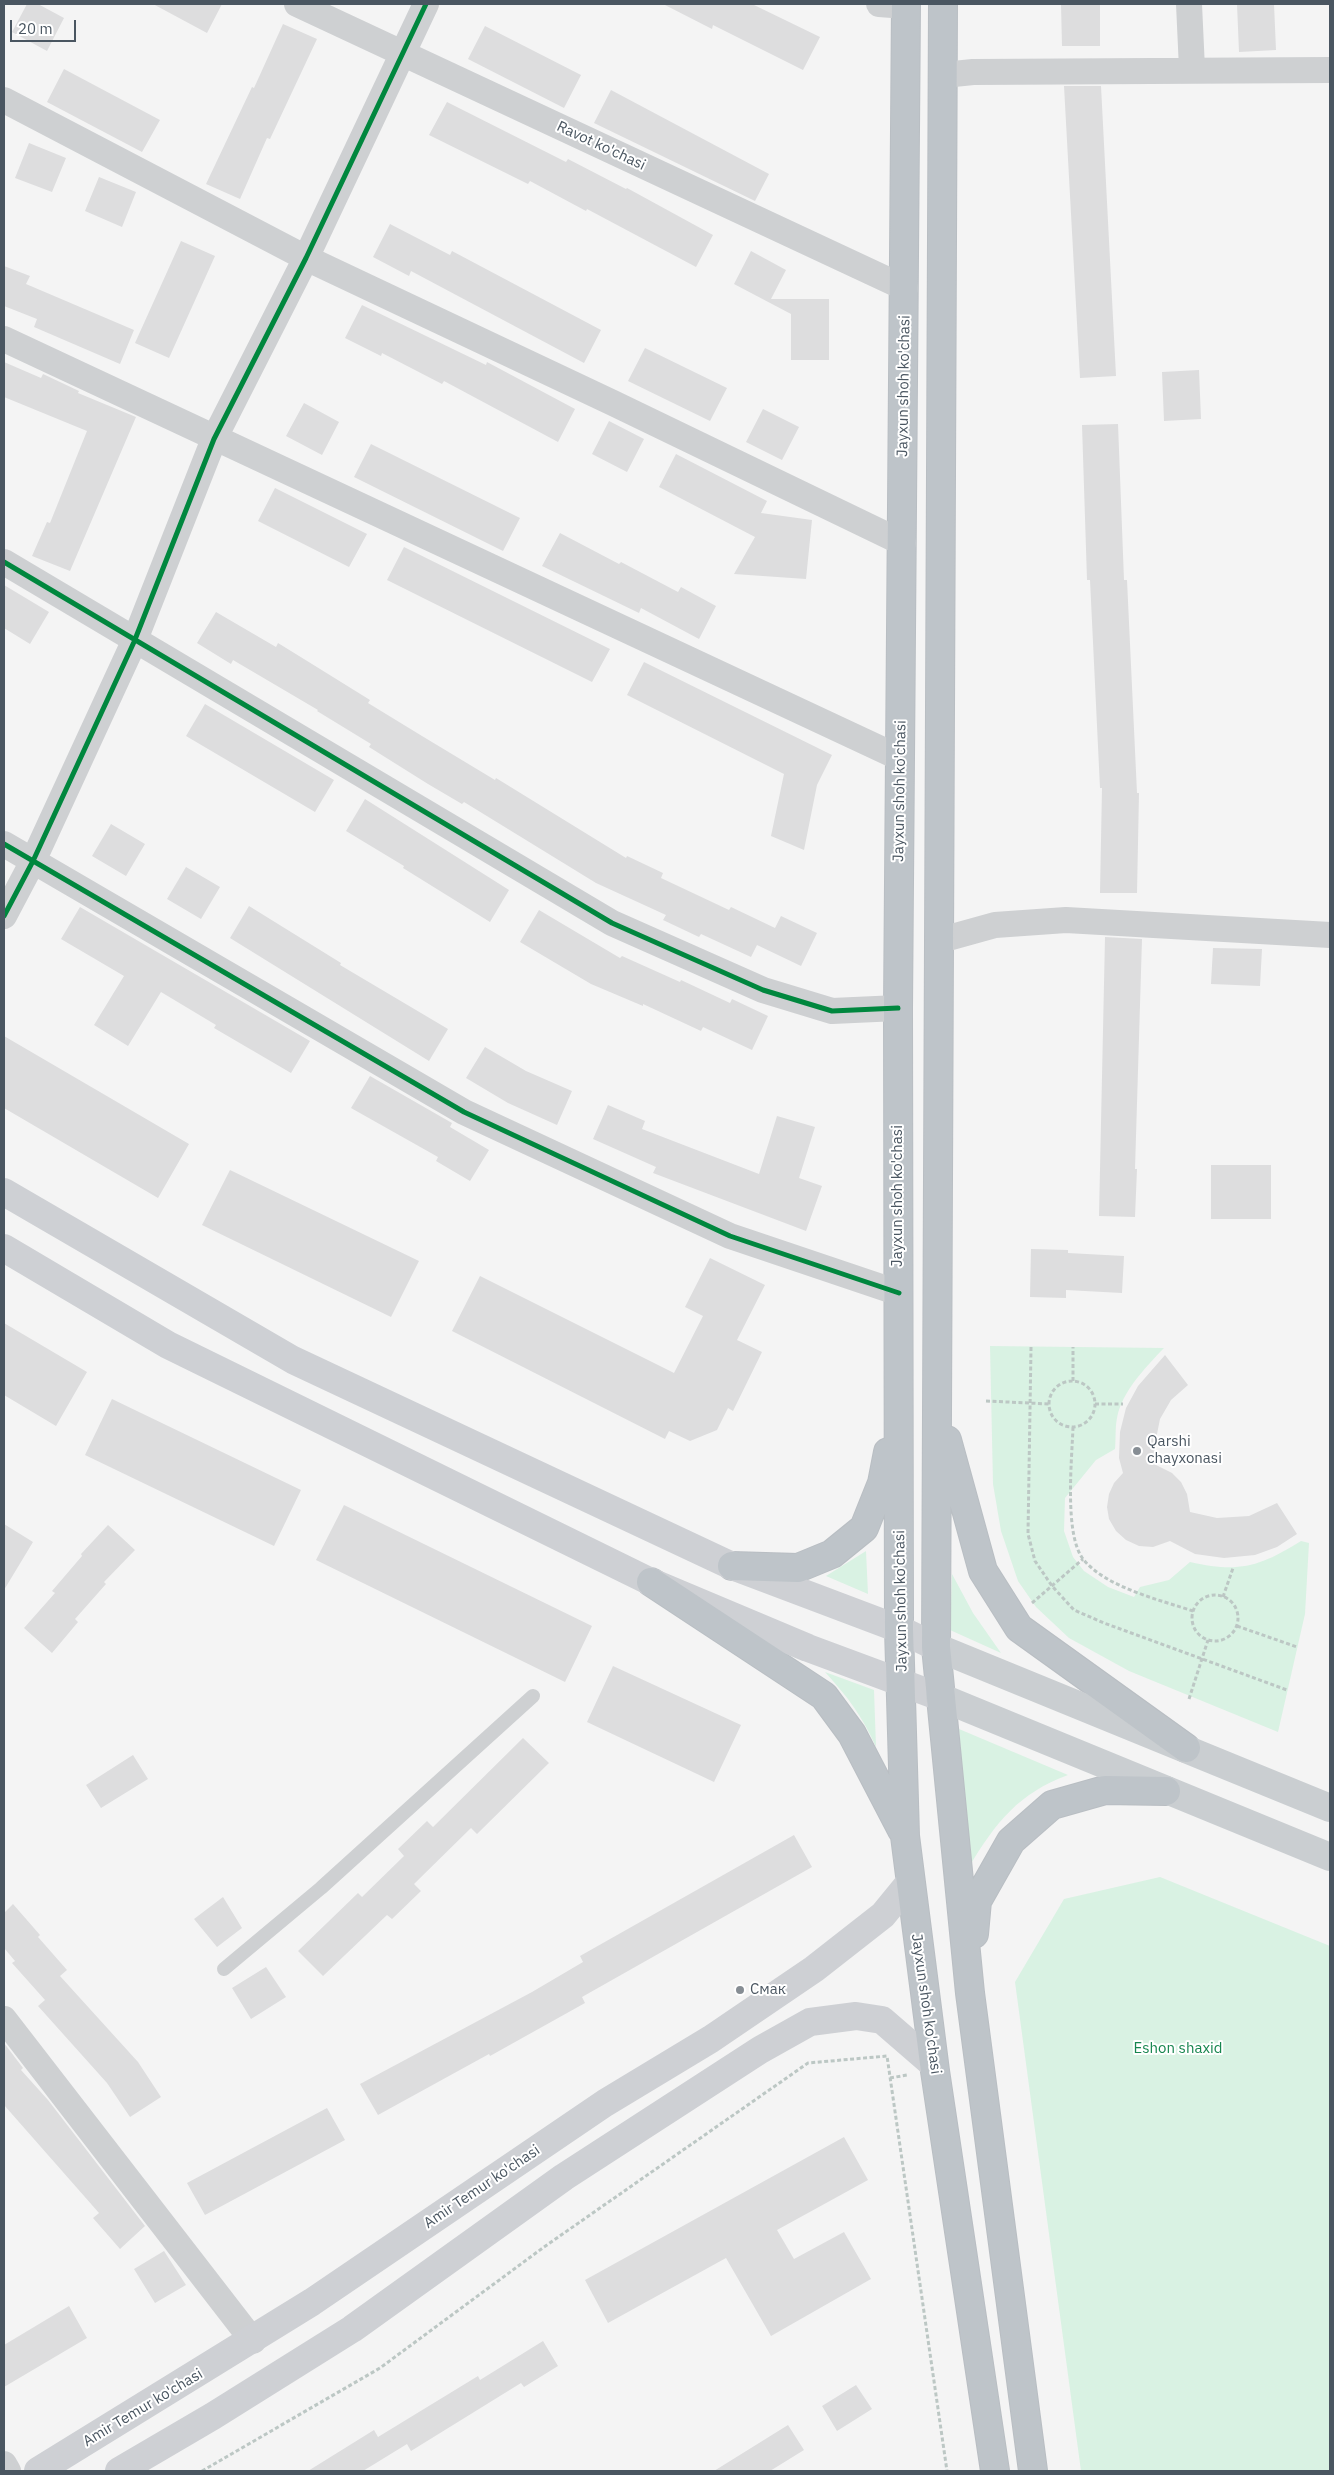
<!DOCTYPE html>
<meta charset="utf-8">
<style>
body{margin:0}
#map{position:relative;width:1334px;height:2475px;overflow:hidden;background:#f4f4f4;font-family:"IBM Plex Sans",sans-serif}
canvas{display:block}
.frame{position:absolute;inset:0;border:5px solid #4a5661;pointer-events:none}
.scale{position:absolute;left:10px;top:20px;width:66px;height:22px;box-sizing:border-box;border:2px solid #4a5661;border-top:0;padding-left:6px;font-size:15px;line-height:18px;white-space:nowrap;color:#4a5661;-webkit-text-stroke:4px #fff;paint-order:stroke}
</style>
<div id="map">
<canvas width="1334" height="2475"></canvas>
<div class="frame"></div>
<div class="scale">20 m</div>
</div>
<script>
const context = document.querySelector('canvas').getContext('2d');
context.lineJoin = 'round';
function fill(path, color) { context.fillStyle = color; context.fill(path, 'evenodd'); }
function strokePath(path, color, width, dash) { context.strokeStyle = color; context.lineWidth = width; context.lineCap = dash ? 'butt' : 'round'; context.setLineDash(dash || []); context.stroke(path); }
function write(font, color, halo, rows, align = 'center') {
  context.font = font + ' "IBM Plex Sans",sans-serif'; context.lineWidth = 4; context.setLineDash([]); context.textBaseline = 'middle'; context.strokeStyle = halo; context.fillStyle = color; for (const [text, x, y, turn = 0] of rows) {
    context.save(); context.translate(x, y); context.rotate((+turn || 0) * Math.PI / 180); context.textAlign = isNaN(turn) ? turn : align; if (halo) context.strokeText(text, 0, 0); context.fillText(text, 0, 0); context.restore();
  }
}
fill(new Path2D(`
 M990 1346 1164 1348C1146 1367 1122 1391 1117 1418 1115 1428 1116 1439 1115 1449L1096 1460 1065 1498 1064 1531 1073 1557 1084 1571 1108 1587 1134 1597 1140 1587 1169 1580 1190 1562C1239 1573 1259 1567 1301 1541L1309 1543 1305 1614 1278 1732 1129 1671 1069 1638 1036 1607 1018 1581 1001 1531 993 1484Z
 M866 1551 868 1594 826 1576Z
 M952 1574 973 1613 1001 1653 950 1630Z
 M825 1672 874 1690 876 1747C863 1717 847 1696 825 1672Z
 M959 1729 1068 1775C1019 1793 996 1822 969 1867Z
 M1160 1877 1330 1946V2471H1081L1015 1982 1064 1899Z`), '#d9f2e3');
fill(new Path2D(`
 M27 4H38L64 18 47 51 12 32Z
 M153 4H222L207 33Z
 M663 4H752L820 37 803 70 713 25 712 29Z
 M1061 4H1100V46H1062Z
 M1237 4H1274L1276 50 1239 52Z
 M283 24 317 39 270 139 267 138 240 199 206 184 252 87 254 88Z
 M485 26 581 75 564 108 468 59Z
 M64 69 160 120 142 152 47 102Z
 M1064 86H1101L1116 376 1080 378Z
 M611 90 769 174 755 201 594 123Z
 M447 102 566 162 568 159 626 189 627 188 713 235 696 267 587 209 586 211 530 181 528 184 429 135Z
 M29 143 66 158 52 192 15 178Z
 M99 177 136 192 122 227 85 211Z
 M390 224 450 255 452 251 601 330 584 363 411 271 409 276 373 257Z
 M181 241 215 256 169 358 135 343Z
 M751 251 786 270 771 299H829V360H791V314L734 284Z
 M4 266 30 276 26 284 134 330 120 364 34 327 37 319 4 306Z
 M362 305 486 365 487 362 575 409 558 442 444 381 442 384 382 353 381 356 345 338Z
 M645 348 727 388 710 421 628 381Z
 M4 362 41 378 43 374 79 391 78 393 136 417 70 571 32 556 47 522 50 523 87 431 4 397Z
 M1199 370 1201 419 1164 421 1162 372Z
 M304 403 339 422 322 455 286 436Z
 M763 409 799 427 782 460 746 442Z
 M609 421 644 439 627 472 592 454Z
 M1118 424 1124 580H1127L1137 793H1139L1137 893H1100L1102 788H1100L1090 580H1087L1082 425Z
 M371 444 520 518 503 551 354 477Z
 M676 454 767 501 761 513 812 520 806 579 734 574 755 537 659 487Z
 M275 488 367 534 349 567 258 521Z
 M560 533 619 564 621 562 678 592 681 587 716 606 699 639 641 608 639 613 542 566Z
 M404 547 610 649 592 682 387 580Z
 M4 585 49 612 30 644 4 628Z
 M216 612 276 647 278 643 312 664 370 700 368 703 422 736 495 780 496 778 626 858 627 856 663 873 661 878 729 910 731 907 775 928 781 916 817 933 801 966 757 945 751 957 701 934 699 937 663 920 666 915 596 883 464 802 462 804 428 784 369 747 371 744 317 711 318 710 233 660 231 664 197 643Z
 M644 662 832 755 817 785 804 850 771 836 784 774 627 695Z
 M205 704 334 780 315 812 186 736Z
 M365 799 509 890 490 922 403 868 404 866 346 831Z
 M111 824 145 844 126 876 92 856Z
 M186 867 220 887 201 919 167 899Z
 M249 906 341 963 340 965 448 1029 429 1061 230 938Z
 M80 907 310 1041 291 1073 214 1028 216 1025 161 992 128 1046 94 1025 124 976 61 939Z
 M539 910 620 958 622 956 680 982 681 980 730 1003 732 999 768 1016 752 1050 703 1027 701 1031 643 1004V1006L591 984 520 942Z
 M1105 937 1142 939 1135 1169H1137L1135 1217 1099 1216Z
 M1213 948 1262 949 1260 986 1211 984Z
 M4 1036 189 1144 158 1198 4 1108Z
 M485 1047 526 1071 572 1091 557 1125 508 1103 466 1078Z
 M370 1076 452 1123 450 1127 489 1150 470 1181 436 1161 438 1157 351 1108Z
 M608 1105 645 1121 642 1129 759 1174 777 1116 815 1127 799 1178 822 1186 806 1231 653 1173 656 1167 593 1139Z
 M1211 1165H1271V1219H1211Z
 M230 1170 419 1261 391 1317 202 1225Z
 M1031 1249 1068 1250V1253L1124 1256 1122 1293 1066 1290V1298L1030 1297Z
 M710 1258 765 1285 737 1340 762 1352 733 1411 728 1408 717 1430 690 1441 669 1431 665 1439 452 1331 480 1276 674 1373 703 1316 685 1307Z
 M4 1323 87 1372 56 1426 4 1395Z
 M1165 1355 1188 1385 1171 1400 1160 1419 1155 1444 1156 1465 1172 1473 1181 1482 1187 1494 1190 1512 1217 1518 1249 1516 1277 1503 1297 1534 1277 1547 1255 1555 1224 1558 1195 1554 1170 1541 1153 1547 1139 1546 1126 1540 1116 1531 1109 1519 1107 1507 1109 1494 1114 1483 1123 1473 1119 1458 1120 1432 1126 1408 1138 1386Z
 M112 1399 301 1490 274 1546 85 1455Z
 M344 1505 592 1626 565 1682 316 1560Z
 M4 1524 33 1542 4 1590Z
 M108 1525 135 1550 104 1582 106 1584 75 1619 78 1622 52 1653 24 1628 55 1593 52 1591 82 1556 81 1554Z
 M613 1666 741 1725 714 1782 587 1722Z
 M523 1738 549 1763 477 1834 471 1828 414 1884 421 1891 392 1919 387 1915 323 1976 298 1951 358 1893 362 1897 404 1856 398 1849 427 1821 433 1827Z
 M133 1755 148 1779 101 1808 86 1785Z
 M794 1835 812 1867 582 1997 585 2003 490 2056 489 2054 378 2115 360 2084 532 1992 583 1962 580 1956Z
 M223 1897 242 1928 217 1947 194 1919Z
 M13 1904 40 1935 38 1937 67 1970 60 1976 138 2062 161 2097 130 2117 107 2083 38 2006 45 2000 12 1963 15 1961 4 1948V1913Z
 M266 1967 286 1997 251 2019 232 1988Z
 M4 2043 23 2068 21 2070 48 2100 145 2226 120 2249 93 2218 99 2213 4 2105Z
 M327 2108 345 2140 205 2215 187 2183Z
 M844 2137 868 2180 777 2230 794 2259 844 2232 871 2279 771 2336 726 2258 608 2323 585 2280Z
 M164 2251 186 2285 155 2303 134 2269Z
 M69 2306 87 2338 4 2387V2345Z
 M543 2341 558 2366 524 2387 521 2383 411 2451 407 2444 363 2471H308L374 2430 378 2437 478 2376 480 2380Z
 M856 2385 872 2409 837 2431 822 2406Z
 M788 2425 804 2450 770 2471H714Z`), '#ddddde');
const highway = new Path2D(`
 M906 4 898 1008 899 1629 905 1836 935 2071 995 2471
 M943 4 936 1647 970 1993 1033 2471
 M947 1440 983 1571 1019 1628 1186 1748
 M732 1566 798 1568 832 1554 864 1528 882 1483 888 1452
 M651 1582 824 1696 852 1734 902 1830
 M974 1934 977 1901 1011 1841 1052 1805 1105 1790 1166 1791`);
strokePath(highway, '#b9bec3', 30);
strokePath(new Path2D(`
 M1031 1347 1028 1534 1035 1561 1052 1586 1074 1610 1104 1623 1287 1690
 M1049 1404a23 23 0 1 1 46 0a23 23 0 1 1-46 0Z
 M1073 1381V1347
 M986 1401 1049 1404
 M1095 1404H1123
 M1073 1427C1072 1459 1064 1534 1083 1559 1105 1587 1160 1600 1193 1611
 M1192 1618a23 23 0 1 1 46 0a23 23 0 1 1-46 0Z
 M1223 1597 1233 1568
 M1032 1603 1083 1559
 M1237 1626 1297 1647
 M1189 1699 1208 1640
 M890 2078 907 2075
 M202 2471 380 2368 544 2247 808 2063 887 2056 947 2471`), '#bcc7c4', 3, [4, 2.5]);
strokePath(new Path2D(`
 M224 1969 321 1888 533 1696`), '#ced0d2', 14);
strokePath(new Path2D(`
 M297 4 905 288
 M879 4 906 6
 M1189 4 1192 69
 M944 75 973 72 1330 70
 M4 100 306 258 613 403 903 543
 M4 339 900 758
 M4 562 612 923 763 990 832 1011 898 1008
 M4 844 464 1112 730 1236 899 1293
 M4 916 33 861 134 642 214 439 306 258 426 4
 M941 940 995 925 1066 920 1330 935
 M4 2019 253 2341
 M4 2464 8 2471`), '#ced0d2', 26);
strokePath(new Path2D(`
 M4 1192 293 1360 732 1566 899 1629 936 1647
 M4 1248 168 1345 651 1582 808 1648 940 1697
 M38 2471 312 2302 605 2103 711 2039 814 1969 883 1915 910 1882
 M119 2471 213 2416 352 2329 564 2177 760 2050 810 2022 856 2016 882 2020 934 2065`), '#ced0d4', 28);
strokePath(new Path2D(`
 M936 1647 1330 1808
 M940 1697 1330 1857`), '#caced1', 28);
strokePath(highway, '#bec4c9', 28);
strokePath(new Path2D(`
 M4 562 612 923 763 990 832 1011 898 1008
 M4 844 464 1112 730 1236 899 1293
 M4 916 33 861 134 642 214 439 306 258 426 4`), '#00873e', 5);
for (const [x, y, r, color] of [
 [1137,1451,5,"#868d94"],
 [740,1990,5,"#868d94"]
]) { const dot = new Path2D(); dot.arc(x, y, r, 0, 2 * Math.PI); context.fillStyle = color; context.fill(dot); strokePath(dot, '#fff', 2); }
write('15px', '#4a5661', '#fff', [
 ["Ravot ko'chasi",601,146,25],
 ["Jayxun shoh ko'chasi",904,386,-89],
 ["Jayxun shoh ko'chasi",900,791,-89],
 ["Jayxun shoh ko'chasi",898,1196,-90],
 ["Jayxun shoh ko'chasi",901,1601,-91],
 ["Jayxun shoh ko'chasi",926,2004,82],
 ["Amir Temur ko'chasi",482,2187,-34],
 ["Amir Temur ko'chasi",143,2408,-31]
]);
write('15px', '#4a5661', '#fff', [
 ["Qarshi",1147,1442],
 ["chayxonasi",1147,1459],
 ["Смак",750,1990]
], 'left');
write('15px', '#17864f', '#fff', [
 ["Eshon shaxid",1178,2049]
]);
</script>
